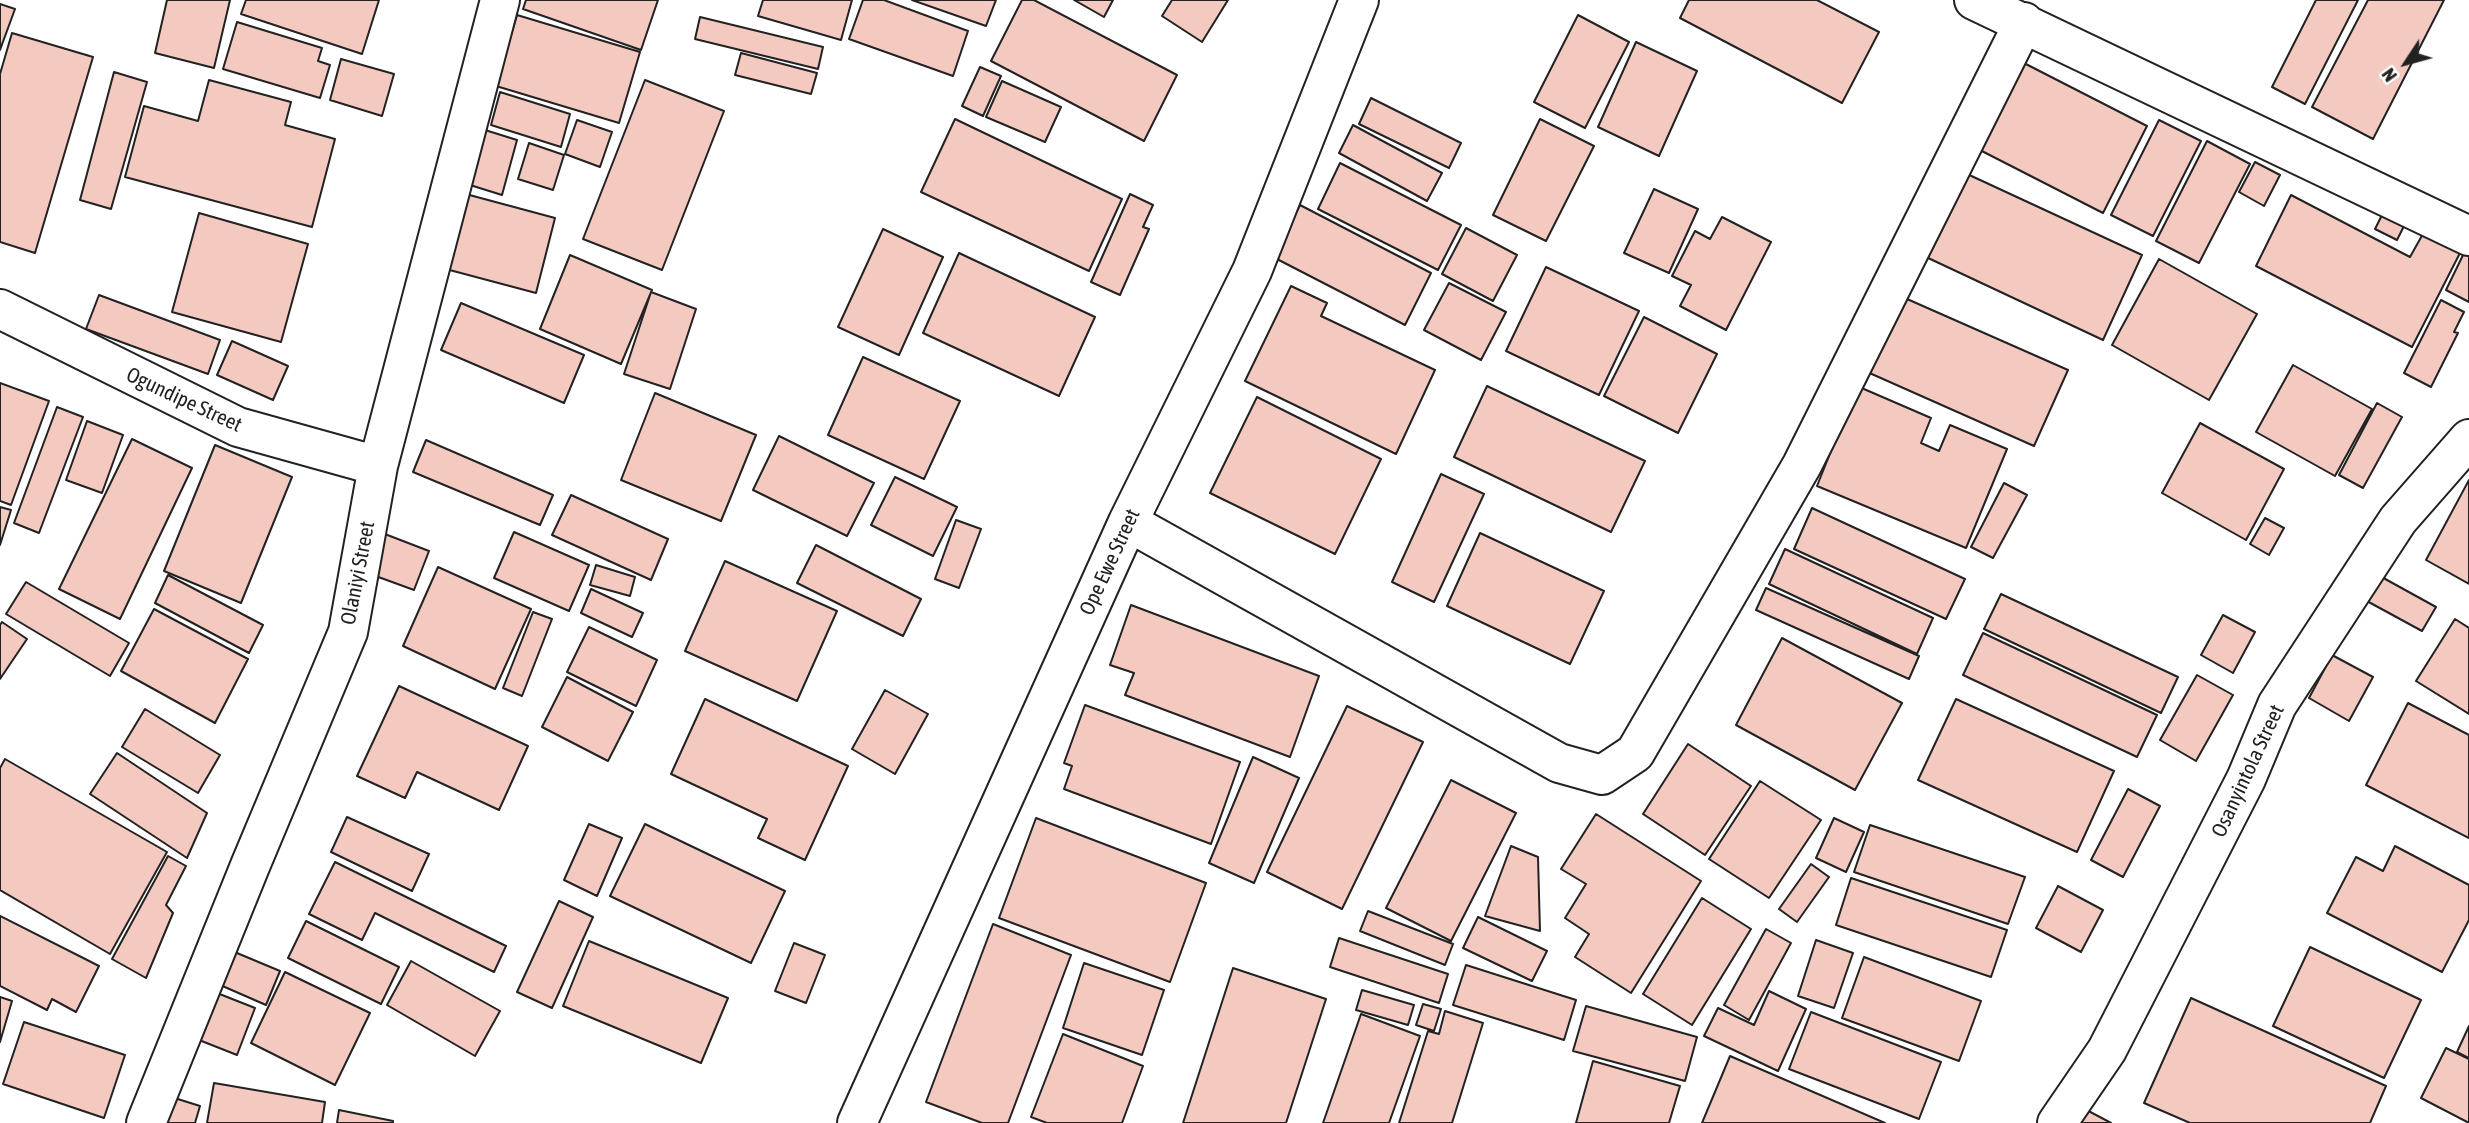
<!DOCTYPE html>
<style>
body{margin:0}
#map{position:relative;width:2469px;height:1123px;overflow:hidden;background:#fff;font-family:"Asap Condensed",sans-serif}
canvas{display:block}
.north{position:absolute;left:2371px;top:28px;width:70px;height:70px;-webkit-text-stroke:5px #fff;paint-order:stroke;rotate:234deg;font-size:19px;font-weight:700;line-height:28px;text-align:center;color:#222}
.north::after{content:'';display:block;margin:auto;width:24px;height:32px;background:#222;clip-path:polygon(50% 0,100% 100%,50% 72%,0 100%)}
</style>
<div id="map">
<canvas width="2469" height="1123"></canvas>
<div class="north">N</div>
</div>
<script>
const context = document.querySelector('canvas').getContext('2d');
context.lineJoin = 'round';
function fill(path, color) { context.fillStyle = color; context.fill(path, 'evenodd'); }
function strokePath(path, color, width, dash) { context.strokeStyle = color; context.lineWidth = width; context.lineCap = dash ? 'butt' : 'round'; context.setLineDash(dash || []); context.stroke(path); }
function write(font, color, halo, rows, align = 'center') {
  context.font = font + ' "Asap Condensed",sans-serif'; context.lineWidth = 5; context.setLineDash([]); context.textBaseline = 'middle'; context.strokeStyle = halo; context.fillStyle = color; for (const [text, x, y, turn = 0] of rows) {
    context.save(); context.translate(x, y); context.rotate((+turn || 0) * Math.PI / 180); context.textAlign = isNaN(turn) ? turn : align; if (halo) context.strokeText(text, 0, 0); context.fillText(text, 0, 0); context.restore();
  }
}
const building = new Path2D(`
 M167 0H230L214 68 155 53Z
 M246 0H379L362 54 241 14Z
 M526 0H658L641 50 523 9Z
 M763 0H852L841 40 758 16Z
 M863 0H884L968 31 953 76 849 39Z
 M912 0H996L986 26Z
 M1022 0H1034L1177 75 1144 141 991 61Z
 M1074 0H1113L1104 17Z
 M1172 0H1228L1202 42 1162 16Z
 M1689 0H1817L1879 32 1842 103 1680 18Z
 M2316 0H2358L2305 104 2272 87Z
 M2368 0H2444L2373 139 2312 107Z
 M0 4 15 9 0 50Z
 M517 15 640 52 619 123 496 86Z
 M1578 15 1629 42 1585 128 1534 102Z
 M700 17 823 47 818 69 695 39Z
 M237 22 322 48 318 61 330 65 320 98 223 69Z
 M12 33 93 57 35 253 0 242V74Z
 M1636 42 1697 71 1659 156 1598 127Z
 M741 53 817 73 811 94 735 75Z
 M341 59 394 74 382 116 330 100Z
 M2018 60 2147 126 2103 213 1974 147Z
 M980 67 1001 76 983 116 962 106Z
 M114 72 147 82 111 209 80 200Z
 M209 80 291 102 285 125 335 139 312 227 125 177 144 106 198 121Z
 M645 80 724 111 662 270 583 239Z
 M1002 81 1061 107 1045 142 986 117Z
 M500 92 570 114 561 147 491 125Z
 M1371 98 1461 143 1449 168 1359 124Z
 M955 119 1122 199 1089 271 921 192Z
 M1540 119 1594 146 1546 241 1493 215Z
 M577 120 612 132 600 167 565 154Z
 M2159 120 2201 141 2153 236 2111 215Z
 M1353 125 1442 173 1427 201 1339 153Z
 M485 130 517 140 502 195 470 185Z
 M2207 141 2250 164 2199 263 2156 241Z
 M529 143 564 155 553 190 518 179Z
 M2255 162 2280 175 2264 206 2239 192Z
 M1340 163 1461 225 1438 270 1318 209Z
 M1965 173 2142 255 2103 340 1926 257Z
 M1654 189 1698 209 1669 273 1624 253Z
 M462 193 555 218 536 293 442 268Z
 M1130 194 1153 205 1143 227 1149 229 1120 295 1091 282Z
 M2291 195 2410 257 2424 232 2461 251 2412 347 2256 266Z
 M1300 205 1431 273 1405 325 1273 257Z
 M2384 211 2406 222 2397 240 2375 229Z
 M199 213 308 244 281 342 172 312Z
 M1722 217 1771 242 1726 330 1680 306 1691 285 1672 276 1695 231 1710 239Z
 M1466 228 1517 255 1493 301 1442 274Z
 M883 229 943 257 899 355 838 327Z
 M2465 251 2469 253V302L2446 290Z
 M959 253 1095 317 1059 396 923 333Z
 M570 255 652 290 621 364 540 329Z
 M2159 259 2257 314 2209 400 2112 345Z
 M1546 267 1639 311 1599 395 1506 351Z
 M1449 283 1506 312 1481 360 1424 330Z
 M1291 286 1327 303 1321 316 1435 370 1396 454 1245 381Z
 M651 292 696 309 670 389 624 374Z
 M99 295 220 340 208 374 86 329Z
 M1898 295 2068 370 2034 446 1865 371Z
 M2441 300 2464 312 2454 332 2458 333 2431 387 2404 373Z
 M461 303 584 355 564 403 441 350Z
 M1644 317 1717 354 1678 433 1604 396Z
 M232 341 288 366 273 400 217 375Z
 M863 357 960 401 924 479 828 435Z
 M2293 365 2372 409 2335 476 2256 432Z
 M0 383 49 401 11 505 0 501Z
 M1487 386 1645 461 1611 532 1454 457Z
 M1857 386 1931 418 1921 443 1939 451 1950 425 2007 449 1966 548 1817 486Z
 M655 393 756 435 721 521 621 480Z
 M1257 397 1381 459 1335 554 1210 493Z
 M2377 403 2402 417 2363 488 2339 475Z
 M57 407 83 417 39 533 14 523Z
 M87 421 123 435 102 493 66 480Z
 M2200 423 2284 469 2246 540 2162 493Z
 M779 436 874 483 847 536 753 490Z
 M132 439 192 468 120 619 59 589Z
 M426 440 553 495 540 525 413 472Z
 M215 445 292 477 241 603 164 571Z
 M1441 474 1484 494 1434 602 1392 582Z
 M895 477 957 507 933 556 871 525Z
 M2469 480V584L2426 560Z
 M2004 483 2027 495 1993 558 1971 547Z
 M571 495 668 539 651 580 552 535Z
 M0 507 11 510 0 545Z
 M1812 508 1965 579 1946 619 1794 549Z
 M2265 518 2284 528 2269 555 2250 544Z
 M956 520 981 529 959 588 935 579Z
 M377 531 429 551 414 590 362 571Z
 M514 532 589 565 569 611 494 578Z
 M1480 533 1604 591 1570 664 1447 606Z
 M816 545 921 599 903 636 797 583Z
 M1785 549 1933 618 1917 654 1769 584Z
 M725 561 837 611 797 701 685 651Z
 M596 565 635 577 630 596 590 585Z
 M438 567 531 609 495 689 403 646Z
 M168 575 263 625 249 653 155 603Z
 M2378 575 2436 607 2422 631 2365 600Z
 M26 582 129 643 110 676 6 614Z
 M1766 588 1919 656 1909 679 1756 610Z
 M591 589 643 613 632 637 581 613Z
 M2001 594 2178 677 2161 713 1984 629Z
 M1131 605 1319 676 1290 757 1125 695 1134 673 1110 665Z
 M154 609 248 659 215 723 121 671Z
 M533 612 552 619 522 696 503 688Z
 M2223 615 2255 632 2233 673 2201 655Z
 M2455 619 2469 628V714L2416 681Z
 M2 622 27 639 0 679V625Z
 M589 627 657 660 636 706 567 672Z
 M1983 633 2157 715 2137 757 1963 675Z
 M1782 638 1902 703 1855 790 1736 725Z
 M2332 655 2373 677 2349 721 2309 698Z
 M2197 675 2233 695 2196 761 2160 740Z
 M567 677 633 712 608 761 542 727Z
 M399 686 528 746 499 810 417 772 405 798 357 776Z
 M885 690 928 714 895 774 852 749Z
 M705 699 848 766 805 860 758 838 767 819 671 774Z
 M1956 699 2114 771 2077 852 1918 780Z
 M2408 703 2469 735V838L2366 785Z
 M1085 705 1240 762 1211 844 1064 789 1072 766 1064 763Z
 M1347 706 1423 742 1342 909 1267 872Z
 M145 709 220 755 198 793 122 747Z
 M1688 744 1751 786 1705 855 1643 814Z
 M117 753 207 813 187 858 90 794Z
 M1253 757 1299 778 1254 883 1209 863Z
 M5 759 167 852 110 954 0 890V768Z
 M1451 780 1516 813 1451 941 1386 908Z
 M1760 781 1821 820 1769 898 1709 859Z
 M2128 789 2160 806 2123 877 2091 860Z
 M1596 814 1701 881 1631 993 1575 957 1589 934 1565 918 1586 884 1561 869Z
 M347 817 429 854 412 891 331 852Z
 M1036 818 1206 883 1170 982 999 918Z
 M1834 818 1864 832 1846 872 1816 858Z
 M589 824 622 838 597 896 564 880Z
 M645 824 785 891 751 963 610 896Z
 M1870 825 2025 877 2008 924 1854 872Z
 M1511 846 1538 857 1540 931 1485 916Z
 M2395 846 2469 885V920L2442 972 2327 913 2356 857 2383 871Z
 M168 856 186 866 166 905 173 913 146 978 112 959Z
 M335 862 506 946 494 972 375 913 362 940 309 914Z
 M1811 864 1829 877 1797 922 1779 909Z
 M1851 878 2007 930 1991 977 1836 925Z
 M2058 886 2103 910 2081 952 2036 928Z
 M1702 898 1751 929 1692 1025 1643 994Z
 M559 901 593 917 552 1008 517 992Z
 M1368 911 1453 944 1445 965 1360 931Z
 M0 916 99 966 76 1012 52 999 47 1010 0 986Z
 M1478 917 1547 951 1532 981 1463 948Z
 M306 921 399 967 381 1004 288 958Z
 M993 924 1071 955 1008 1123H982L926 1102Z
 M1766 929 1791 943 1749 1020 1724 1005Z
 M1339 938 1448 974 1439 1003 1330 967Z
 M1816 940 1853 953 1834 1008 1798 996Z
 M589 941 728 998 701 1063 563 1006Z
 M794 943 825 955 806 1003 775 991Z
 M2310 947 2421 1000 2384 1078 2273 1026Z
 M225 948 280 971 266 1005 211 981Z
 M1864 957 1981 1001 1959 1061 1842 1018Z
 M411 961 500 1011 475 1056 387 1005Z
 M1084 963 1164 990 1142 1055 1063 1028Z
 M1466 965 1576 1000 1564 1040 1453 1005Z
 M1233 968 1326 999 1286 1123H1183Z
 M285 972 370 1013 335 1085 251 1043Z
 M1362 990 1414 1005 1408 1025 1356 1010Z
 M212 991 255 1008 237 1055 194 1038Z
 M1769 991 1806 1009 1778 1071 1704 1036 1718 1008 1754 1025Z
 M0 997 12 1001 0 1042Z
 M2191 998 2386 1086 2370 1123H2190L2144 1103Z
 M1423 1004 1441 1009 1434 1031 1416 1025Z
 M1586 1006 1697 1037 1685 1081 1573 1051Z
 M1445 1011 1483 1023 1452 1123H1399L1428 1031 1439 1034Z
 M1811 1012 1941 1062 1919 1119 1789 1069Z
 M1361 1014 1420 1036 1389 1123H1323Z
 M24 1022 125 1055 104 1118 3 1084Z
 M2469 1026V1058L2457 1052Z
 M1063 1034 1143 1066 1122 1123H1047L1031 1117Z
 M2446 1048 2469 1059V1123L2421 1098Z
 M1730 1056 1885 1123H1702Z
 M1593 1061 1680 1086 1669 1123H1576Z
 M214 1083 325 1102 322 1123H207Z
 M165 1095 200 1106 195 1123H157Z
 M2081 1107 2111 1123H2072Z
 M339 1110 393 1121V1123H337Z`);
fill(building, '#f3c9c0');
strokePath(building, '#222', 2);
const minor = new Path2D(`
 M1974 0 2469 236
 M0 309 238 427 378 466
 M1128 522 1559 763 1602 775 1635 753 1802 465 2024 22
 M146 1123 250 866 348 632 378 466 500 0
 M857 1123 1128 522 1252 271 1359 0
 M2057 1123 2107 1050 2246 779 2277 705 2398 520 2469 439`);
strokePath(minor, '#222', 42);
strokePath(minor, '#fff', 38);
write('21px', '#222', '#fff', [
 ["Ogundipe Street",184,400,25],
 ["Ope Ewe Street",1110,562,-65],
 ["Olaniyi Street",358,573,-79],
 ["Osanyintola Street",2248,771,-65]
]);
</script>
